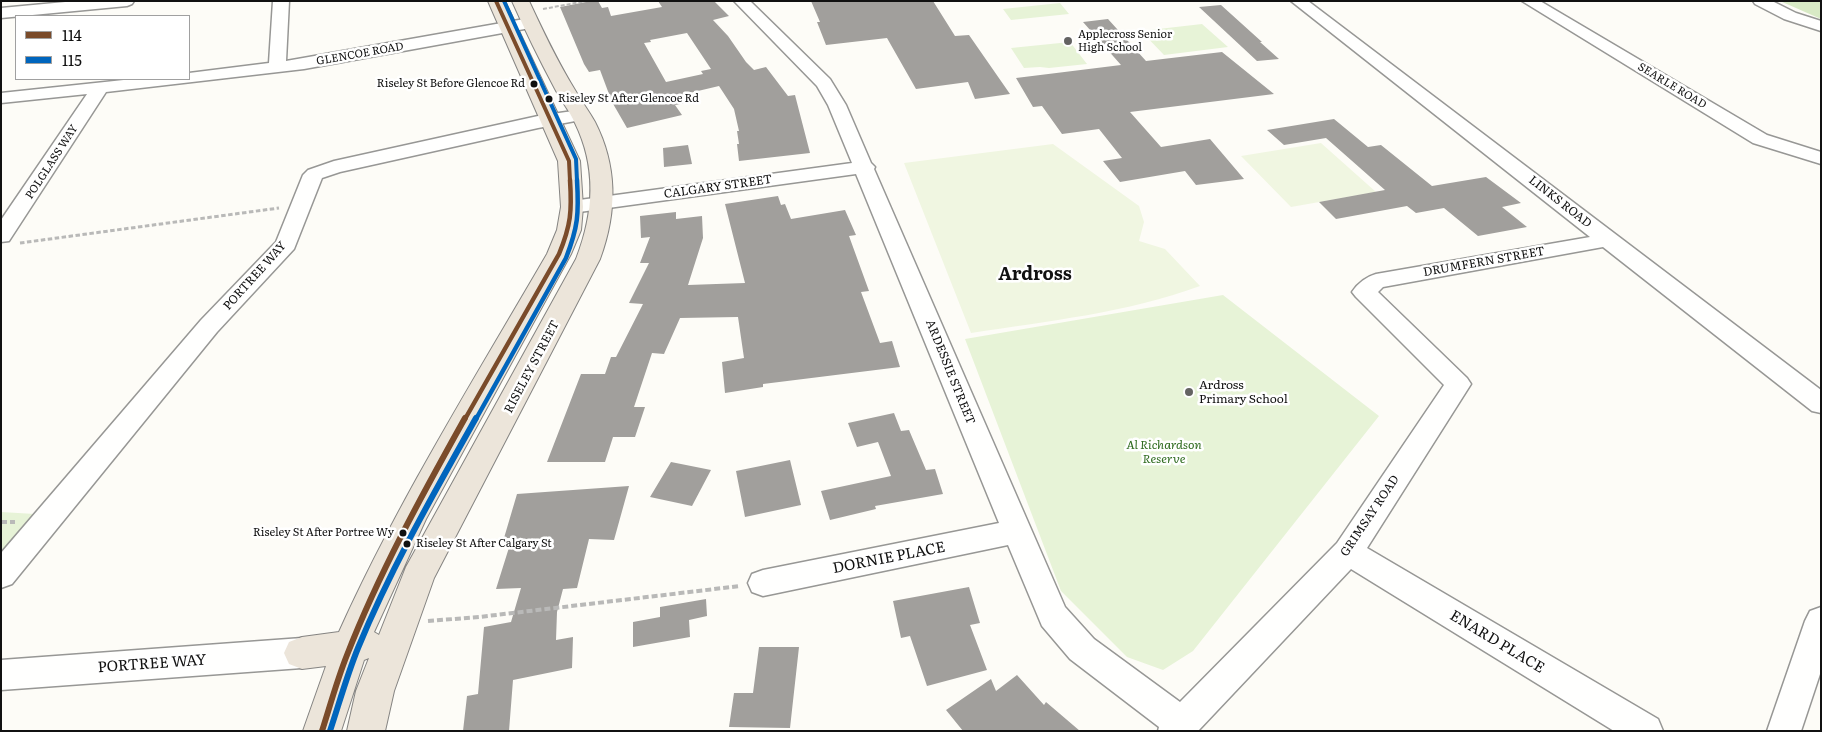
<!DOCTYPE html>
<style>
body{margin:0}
#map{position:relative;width:1822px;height:732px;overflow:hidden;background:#fdfcf7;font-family:Literata,serif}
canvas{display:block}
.frame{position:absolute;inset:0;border:2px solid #111;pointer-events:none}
.legend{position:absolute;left:15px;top:15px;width:175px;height:65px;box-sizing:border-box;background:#fff;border:1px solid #a0a0a0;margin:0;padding:6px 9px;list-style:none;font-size:15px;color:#111}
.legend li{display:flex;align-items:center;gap:10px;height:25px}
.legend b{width:25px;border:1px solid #a0a0a0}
</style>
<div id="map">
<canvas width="1822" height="732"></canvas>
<div class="frame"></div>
<ul class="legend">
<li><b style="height:6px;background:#7a4b2a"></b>114</li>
<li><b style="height:6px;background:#0065bd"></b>115</li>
</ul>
</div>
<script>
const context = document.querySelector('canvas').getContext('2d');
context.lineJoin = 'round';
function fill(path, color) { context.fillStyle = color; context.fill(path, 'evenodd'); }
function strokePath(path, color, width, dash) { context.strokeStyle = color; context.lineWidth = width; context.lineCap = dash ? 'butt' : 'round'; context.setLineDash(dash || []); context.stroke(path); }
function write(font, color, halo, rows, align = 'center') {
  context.font = font + ' Literata,serif'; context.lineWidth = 5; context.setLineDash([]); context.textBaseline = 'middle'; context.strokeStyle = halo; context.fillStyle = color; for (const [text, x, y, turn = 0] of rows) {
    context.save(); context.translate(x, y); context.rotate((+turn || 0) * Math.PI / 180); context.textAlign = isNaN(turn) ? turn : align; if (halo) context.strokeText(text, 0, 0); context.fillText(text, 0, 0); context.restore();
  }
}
fill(new Path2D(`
 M1060 3 1069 14 1011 20 1003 9Z
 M1202 24 1228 47 1164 55 1141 31Z
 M1070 42 1087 64 1049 68 1040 67 1024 68 1011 48Z
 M1223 295 1379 416 1193 651 1163 670 1127 657 1061 591 965 339Z
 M1 512 52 515 1 563Z`), '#e7f3d7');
fill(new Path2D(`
 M1780 1H1821V19Z`), '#d8eac5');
fill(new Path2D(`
 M1321 143 1376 192 1291 207 1241 156Z
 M1053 144 1139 206 1144 222 1139 241 1165 249 1200 286C1127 313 1048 321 971 333L904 163Z`), '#f0f6e1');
fill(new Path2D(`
 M591 1H598L602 8 608 7 611 16 662 7 658 1H714L729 16 713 20 728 36 746 62 754 70 766 67 788 96 795 95 810 153 739 161 737 144H739L737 131H739L734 109 719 86 681 95 686 103 675 105 682 115 627 128 612 102 600 70 589 72 584 64 560 7ZM687 33 711 69 701 71 703 74 666 82 644 43 651 42 650 40Z
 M811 1H933L955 36 969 35 1010 94 975 99 968 82 916 89 887 38 826 45 817 22H820Z
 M1221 5 1262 42H1260L1279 59 1257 61 1199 7Z
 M1108 19 1146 61 1222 52 1274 94 1130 112 1161 147 1210 139 1244 179 1196 185 1185 171 1120 182 1103 161 1122 158 1099 129 1062 134 1042 106 1033 107 1016 78 1121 65 1083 22Z
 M1334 119 1368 147 1381 145 1432 186 1486 177 1521 203 1502 207 1527 227 1478 236 1444 208 1416 213 1407 206 1336 219 1319 202 1385 190 1326 138 1284 145 1267 130Z
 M688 145 692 164 664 167 663 148Z
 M778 196 781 205 785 204 791 219 845 210 856 235 849 236 869 291 861 292 880 343 892 341 900 367 763 384V387L725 393 722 362 744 358 738 317 680 318 664 354 652 353 634 407H645L635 437H613L605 462H547L581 374H605L611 357H616L643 304 629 303 649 263H640L650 237 641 238 640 216 676 212V219L702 216 703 238 688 285 745 283 725 204Z
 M894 413 901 431 909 430 926 470 935 469 943 494 875 506 876 509 830 520 821 491 891 476 878 442 857 447 848 423Z
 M790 460 801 505 745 517 736 471Z
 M671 462 711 470 692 506 650 497Z
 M629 486 614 540 589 539 577 588 563 589 557 612 556 640 573 637 572 668 513 680 509 731H463L467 696 478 694 484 627 511 622 521 588 496 589 512 538H504L517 494Z
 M969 587 980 623 970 625 987 670 927 686 910 636 901 638 893 601Z
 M706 599 707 616 689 620 690 637 633 647V622L660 617V607Z
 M759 647H799L790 728 729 727 734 693H753Z
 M1017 675 1044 705 1046 702 1080 731H963L946 710 991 679 996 691Z`), '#a19f9c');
const minor = new Path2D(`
 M76 1H134L132 4 127 6 1 18V8Z
 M273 1H289L286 61 530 18 536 20 538 23 536 26 530 28 304 69 106 92 9 241 1 242V220L87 94 1 103V93L133 79H189V73L269 63Z
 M734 1H750L830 79 846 105 871 163 875 167 874 169 1065 607 1094 639 1180 702 1337 543 1444 385 1356 297 1352 292C1358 283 1366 277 1376 274L1590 237 1291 1H1308L1821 390V413L1812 411 1603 247 1383 287 1378 292 1467 378 1471 384 1367 548 1658 719 1663 731H1614L1351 569 1198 731H1158L1159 727 1070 659 1042 626 1008 545 763 596 752 592 748 583 752 574 763 570 999 523 856 174 572 213 565 211 562 207 565 203 572 201 852 163 828 105 817 86Z
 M1522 1H1540L1767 135 1821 152V164L1753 143Z
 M1753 1H1772L1796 13 1821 21V31L1784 19 1755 4Z
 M580 110 586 111 589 115 586 119 538 128 340 172 322 178 294 249 217 332 12 584 1 588V553L201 320 276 242 303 175 308 170 334 161 538 116Z
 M1821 607V671L1801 731H1767L1805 621 1810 611Z
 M302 638 314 643 318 653 314 663 302 668 1 690V660Z`);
const trunk = new Path2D(`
 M488 1H505L580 161 583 207 581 230 571 254 426 519 374 632 379 635 406 567 576 259C594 213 597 168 575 123 569 110 560 99 554 87 539 59 525 30 512 1H529C543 31 557 61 575 90 581 101 589 111 595 122 618 167 617 213 600 259L434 578 394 691 385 731H347L356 691 369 658 364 660 341 731H303L326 666 302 669 289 664 284 653 289 642 302 637 339 632C398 501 475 378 547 254L557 230 561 207 558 161Z`);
strokePath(minor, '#979795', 3);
strokePath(trunk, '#858482', 2);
strokePath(new Path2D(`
 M543 9 586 1`), '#b9b9b8', 2, [4, 2]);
strokePath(new Path2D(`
 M20 243 279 208`), '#b9b9b8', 3, [4.5, 2.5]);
strokePath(new Path2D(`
 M1 522H15
 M428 621 479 617 740 586`), '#b9b9b8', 4, [6, 3]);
fill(minor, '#fffffe');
fill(trunk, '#ece5da');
strokePath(new Path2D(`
 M496 1 569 161 570 181`), '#7a4b2a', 4);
strokePath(new Path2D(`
 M465 419 559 254C571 225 572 211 570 180`), '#7a4b2a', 4.5);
strokePath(new Path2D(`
 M322 731C330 706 337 680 347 655 379 573 422 495 465 418`), '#7a4b2a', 6);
strokePath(new Path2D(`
 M504 1 576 159 577 181`), '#0065bd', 4);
strokePath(new Path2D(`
 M476 419 566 258C578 227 579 214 577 180`), '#0065bd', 4.5);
strokePath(new Path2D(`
 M330 731C339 704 347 675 358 648 391 568 434 493 476 418`), '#0065bd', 6);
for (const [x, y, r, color] of [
 [1068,41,5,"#646362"],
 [534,84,4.5,"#111"],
 [549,99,4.5,"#111"],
 [1189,392,5,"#646362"],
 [403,533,4.5,"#111"],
 [407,544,4.5,"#111"]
]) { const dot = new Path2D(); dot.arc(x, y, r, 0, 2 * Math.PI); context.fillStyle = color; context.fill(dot); strokePath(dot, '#fff', 2); }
write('11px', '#111', '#fff', [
 ["Applecross Senior",1078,35],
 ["High School",1078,48]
], 'left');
write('11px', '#111', '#fff', [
 ["GLENCOE ROAD",360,54,-10],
 ["SEARLE ROAD",1672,86,31],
 ["POLGLASS WAY",52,162,-57]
]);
write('11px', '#111', '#fff', [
 ["Riseley St Before Glencoe Rd",525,84],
 ["Riseley St After Glencoe Rd",558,99,"left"],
 ["Riseley St After Portree Wy",394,533],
 ["Riseley St After Calgary St",416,544,"left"]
], 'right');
write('12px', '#111', '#fff', [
 ["CALGARY STREET",718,187,-8],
 ["LINKS ROAD",1560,202,38],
 ["DRUMFERN STREET",1484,262,-10],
 ["PORTREE WAY",255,276,-48],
 ["RISELEY STREET",532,367,-62],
 ["ARDESSIE STREET",950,372,68],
 ["GRIMSAY ROAD",1370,516,-56]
]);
write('12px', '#111', '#fff', [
 ["Ardross",1199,385],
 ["Primary School",1199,399]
], 'left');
write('italic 12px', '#2f6b1f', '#fff', [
 ["Al Richardson",1164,445],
 ["Reserve",1164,459]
]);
write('15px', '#111', '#fff', [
 ["DORNIE PLACE",889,558,-11],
 ["ENARD PLACE",1497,642,31],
 ["PORTREE WAY",152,664,-4]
]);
write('bold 18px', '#111', '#fff', [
 ["Ardross",1035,275]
]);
</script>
